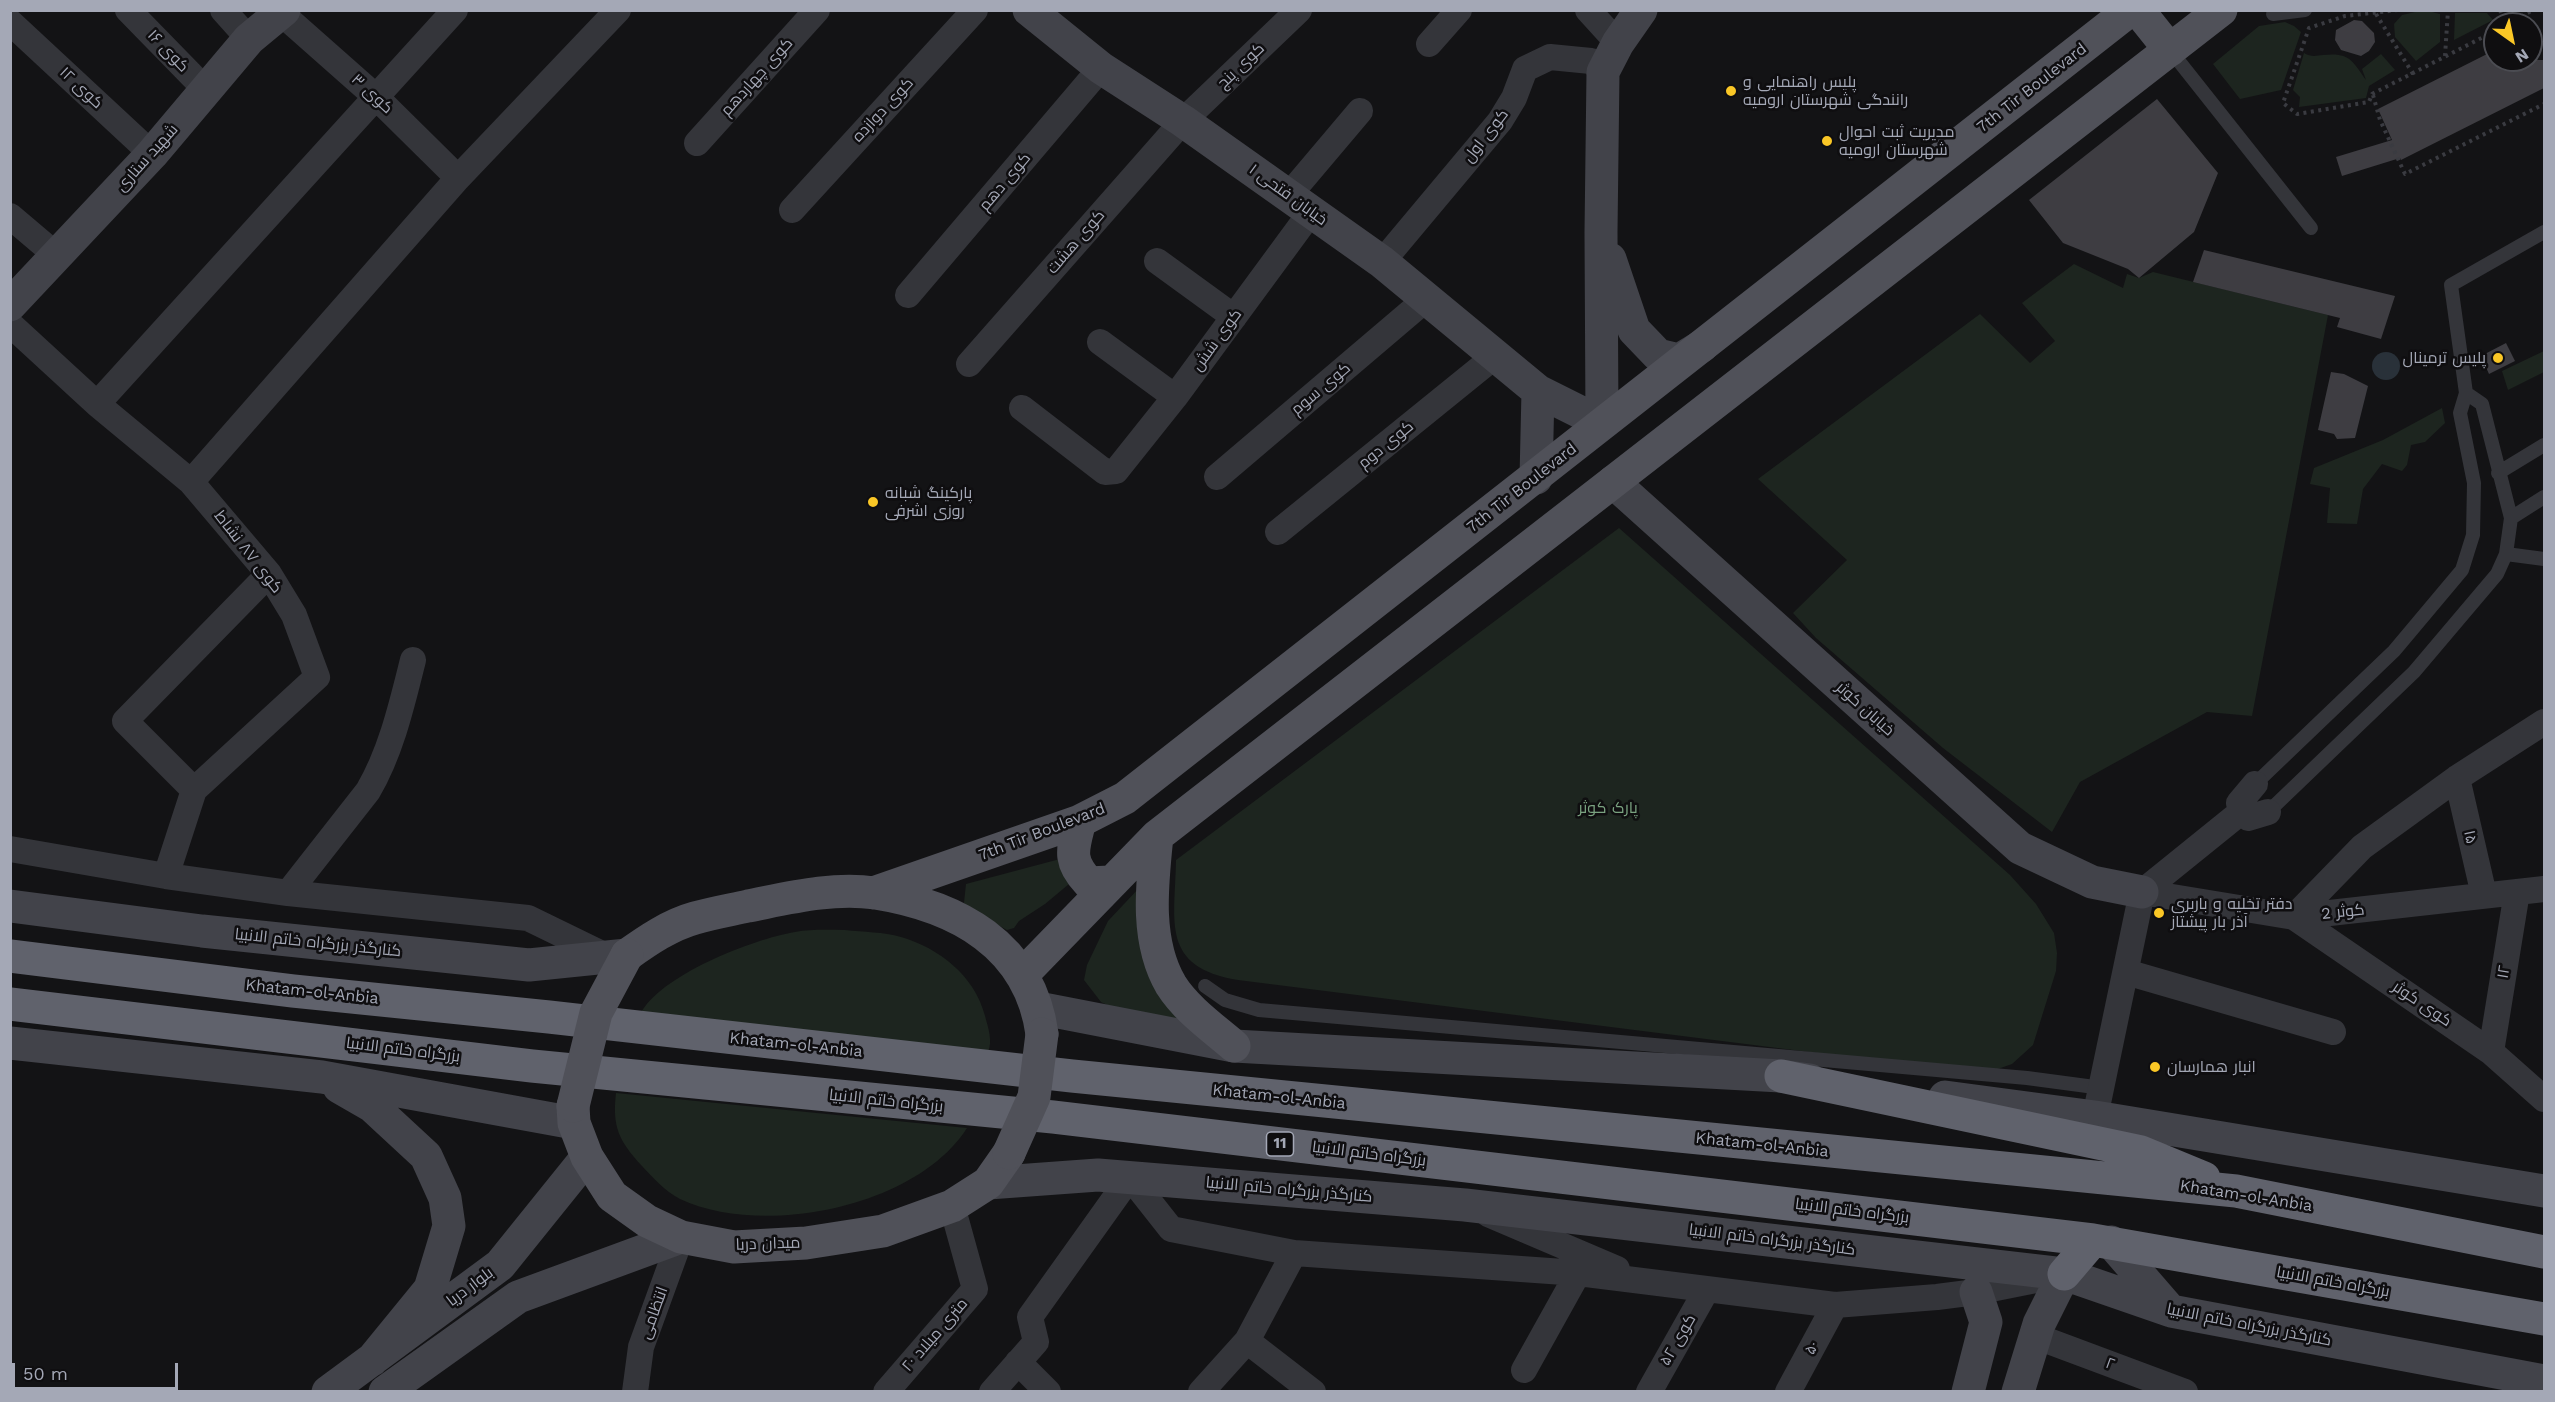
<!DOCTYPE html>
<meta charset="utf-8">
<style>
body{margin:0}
#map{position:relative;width:2555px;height:1402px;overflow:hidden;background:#131315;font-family:"Work Sans",sans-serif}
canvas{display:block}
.frame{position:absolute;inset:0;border:12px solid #a4a8b6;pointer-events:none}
.north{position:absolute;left:2483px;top:12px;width:60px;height:60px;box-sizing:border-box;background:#0f0e10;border:2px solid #4b4c52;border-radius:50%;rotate:147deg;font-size:16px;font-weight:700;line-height:24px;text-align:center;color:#a4a8b6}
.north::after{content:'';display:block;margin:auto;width:21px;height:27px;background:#fac726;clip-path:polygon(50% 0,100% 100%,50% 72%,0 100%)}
.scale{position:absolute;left:12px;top:1363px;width:166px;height:27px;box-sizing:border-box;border:3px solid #a4a8b6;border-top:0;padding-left:8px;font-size:18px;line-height:21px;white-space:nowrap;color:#a4a8b6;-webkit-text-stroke:4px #0f0e10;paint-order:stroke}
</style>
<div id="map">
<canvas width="2555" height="1402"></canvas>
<div class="frame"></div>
<div class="north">N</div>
<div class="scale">50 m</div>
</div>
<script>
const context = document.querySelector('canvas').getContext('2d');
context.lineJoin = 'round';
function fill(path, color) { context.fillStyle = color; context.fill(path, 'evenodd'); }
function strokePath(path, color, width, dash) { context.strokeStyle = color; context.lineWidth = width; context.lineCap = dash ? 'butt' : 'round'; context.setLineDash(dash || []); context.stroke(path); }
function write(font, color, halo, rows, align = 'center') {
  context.font = font + ' "Work Sans",Cairo,sans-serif'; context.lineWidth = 5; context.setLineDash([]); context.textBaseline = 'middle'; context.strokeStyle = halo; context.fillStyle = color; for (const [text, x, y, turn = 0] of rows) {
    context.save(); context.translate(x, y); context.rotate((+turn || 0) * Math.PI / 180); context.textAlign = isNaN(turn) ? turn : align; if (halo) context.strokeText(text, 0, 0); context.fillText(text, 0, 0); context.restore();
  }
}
fill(new Path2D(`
 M2424 10 2440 14V42L2416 61 2395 37 2394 24 2402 15Z
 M2455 13H2487L2493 20 2454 40Z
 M2285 22 2294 26 2301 32 2281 90 2240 99 2213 64 2259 26Z
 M2304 53C2311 57 2315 56 2323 55 2349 52 2352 60 2366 80L2362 69 2381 54 2395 70 2369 86 2366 98 2299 107 2300 97 2293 90Z
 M2074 264 2123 288 2127 274 2139 278 2153 272 2328 315 2252 716 2207 712 2080 782 2052 832 1943 748 1816 638 1793 613 1847 560 1758 479 1980 314 2030 363 2055 341 2022 303Z
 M2544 351V372L2508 390 2502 371Z
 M2442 408 2445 423 2425 442 2411 445 2407 465 2402 471 2382 464 2363 489 2357 524 2327 523 2330 488 2310 484 2314 468 2383 440Z
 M1619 528 2010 875 2036 904 2054 933 2057 953 2056 971 2033 1045 2012 1064 1992 1071H1960L1238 980C1160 967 1175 922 1176 860Z
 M1060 859 1069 884 1045 904 1019 921 1014 928 1007 930 970 910 964 903 966 884Z
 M1140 887 1188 1021 1123 1013 1101 1002 1084 980 1087 965 1108 921Z
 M845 930C864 932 883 932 901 937 939 948 975 976 985 1016 988 1027 993 1041 988 1052L640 1015C658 976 753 939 795 932 811 929 829 930 845 930Z
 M616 1093 967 1128C917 1207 763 1238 680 1199 665 1191 653 1178 642 1166 619 1141 612 1127 616 1093Z`), '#1d251f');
fill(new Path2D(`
 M2372 366a14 14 0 1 1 28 0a14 14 0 1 1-28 0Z`), '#293139');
fill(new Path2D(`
 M2354 20 2362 21 2374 33 2375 42 2369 51 2361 56 2341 50 2335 40 2336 30Z
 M2495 50V60H2544V88L2401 160 2400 158 2342 176 2336 157 2392 140 2378 109Z
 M2157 99 2218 173 2194 232 2139 278 2128 269 2063 243 2029 200Z
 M2204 250 2395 296 2381 339 2337 327 2340 318 2193 282Z
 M2506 343 2515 361 2489 374 2481 356Z
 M2331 372 2344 374 2368 386 2355 438 2337 439 2334 434 2318 430Z`), '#3e3d42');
strokePath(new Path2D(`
 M2398 10 2345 16 2309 28 2283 103 2297 114 2369 102 2372 94 2495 31
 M2500 10 2505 24
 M2376 14 2413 74
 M2508 24 2533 10
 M2445 56 2448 10
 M2373 95 2380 120 2405 174 2544 104`), '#3a3b41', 4, [3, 4.5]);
strokePath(new Path2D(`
 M2273 14 2305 10
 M2170 50 2311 228
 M2498 473 2544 445
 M2511 518 2544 497
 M2506 554 2544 559
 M2255 784 2394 651 2462 570 2473 535 2474 483 2460 413 2466 393 2451 285 2544 232
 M2268 812 2414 672 2497 574 2506 554 2511 518 2482 404 2466 393
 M1205 986 1225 1000 1259 1010 2027 1078 2102 1088`), '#34353a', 14);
strokePath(new Path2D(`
 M128 10 207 91
 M223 10 249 39
 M1588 10 1618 43
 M281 13 376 97 458 178
 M10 22 152 154
 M1429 44 1459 10
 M697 143 817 10
 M1289 195 1360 111
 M792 210 975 10
 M10 216 56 255
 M1157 261 1234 317
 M1382 262 1500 121 1514 98 1525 69 1550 57 1591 61 1603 72
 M908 295 1101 68
 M10 324 97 404 191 482 269 574 294 615 317 677 194 790 166 876
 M1100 342 1175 397
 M969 364 1183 121 1299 10
 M97 404 455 10
 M1022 408 1105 472 1116 471 1175 397 1311 212
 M1217 477 1425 300
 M191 482 458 178 618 10
 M1278 532 1494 357
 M2544 722 2457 778 2362 847 2294 917 2491 1052 2544 1099
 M2457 778 2484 895
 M2255 784 2239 803 2241 812 2248 818 2268 812
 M194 790 125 721 269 574
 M10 849 166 876 288 893 528 918 606 956
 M2142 892 2294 917 2544 889
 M288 893 368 791C391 752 402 704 413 660
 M2126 972 2333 1032
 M2491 1052 2517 892
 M2095 1117 2142 892 2241 812
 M1488 1214 1617 1269
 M2035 1336 2185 1392
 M1247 1341 1313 1392
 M1018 1362 1048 1392
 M1524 1370 1578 1273
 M635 1392 641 1347 681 1237
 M886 1392 975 1289 952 1206
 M992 1392 1036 1342 1030 1317 1130 1177 1171 1229 1294 1253 1578 1273 1835 1305 1937 1297 1976 1292 2046 1278
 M1201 1392 1247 1341 1294 1253
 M1649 1392 1707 1289
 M1788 1392 1835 1305`), '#34353a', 26);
strokePath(new Path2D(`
 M1029 10 1101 68 1183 121 1382 262 1538 391 1602 423 1601 232 1603 72 1618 43 1641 10
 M1610 259 1634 330 1658 355 1679 360 1702 346
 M10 305 152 154 249 39 284 10
 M1536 478 1538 391
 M1613 482 2020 848 2092 882 2142 892
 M10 906 202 931 529 965 627 955
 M1038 1008 1234 1046 1781 1076 1810 1080
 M10 1043 322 1077 574 1123
 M339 1087 372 1106 426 1156 445 1198 449 1226 430 1289 372 1360
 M1945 1097 2095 1117 2544 1191
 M988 1183 1098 1175 1465 1205 2064 1274 2171 1311 2544 1381
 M2111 1242 2169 1309
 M328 1392 500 1265 587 1157
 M385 1392 518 1297 681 1237
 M1968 1392 1986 1322 1976 1292
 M2018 1392 2039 1324 2064 1274`), '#42434a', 33);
strokePath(new Path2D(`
 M2138 10 2170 50
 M1080 821C1073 849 1067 860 1089 883L1110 882
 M1157 836C1152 884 1145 941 1171 985 1186 1009 1213 1028 1234 1046
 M873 893 1080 821 1125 798 2130 10
 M627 955C648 940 670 925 695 918 712 913 730 910 748 906 789 898 832 887 875 893 957 906 1030 945 1042 1034
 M1023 974 1157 836 2221 10
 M573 1106 574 1123 587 1157 612 1196 647 1221 681 1237 734 1247 806 1243 883 1231 952 1206 988 1183 1009 1153`), '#505159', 33);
strokePath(new Path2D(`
 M10 956 293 991 549 1017 1072 1076 2236 1191 2544 1252
 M10 1004 532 1066 1053 1117 2093 1240 2544 1319
 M1781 1076 2141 1152 2204 1178
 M2064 1274 2093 1240`), '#60626c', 33);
strokePath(new Path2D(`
 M573 1106 596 1013 627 955
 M1009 1153 1034 1097 1042 1034`), '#505159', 33);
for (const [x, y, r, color] of [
 [1731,91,6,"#fac726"],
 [1827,141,6,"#fac726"],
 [2498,358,6,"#fac726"],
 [873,502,6,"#fac726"],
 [2159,913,6,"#fac726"],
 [2155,1067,6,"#fac726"]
]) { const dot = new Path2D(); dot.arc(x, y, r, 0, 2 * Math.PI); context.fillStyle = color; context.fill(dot); strokePath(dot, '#0f0e10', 2); }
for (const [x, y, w] of [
 [1280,1144,27]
]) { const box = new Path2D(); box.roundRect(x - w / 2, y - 12, w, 24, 4.5); context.fillStyle = '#0f0e10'; context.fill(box); strokePath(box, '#a4a8b6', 1.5); }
write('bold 15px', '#a4a8b6', null, [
 ["11",1280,1144]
]);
write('16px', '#a4a8b6', '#0f0e10', [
 ["کوی ۱۶",168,51,46],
 ["کوی پنج",1241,66,-44],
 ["کوی چهاردهم",757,77,-48],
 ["کوی ۱۲",81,88,43],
 ["7th Tir Boulevard",2032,88,-38],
 ["کوی ۳",372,94,43],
 ["کوی دوازده",883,110,-47],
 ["کوی اول",1486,136,-52],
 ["شهید ستاری",147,158,-48],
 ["کوی دهم",1005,182,-50],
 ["خیابان فتحی ۱",1288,195,36],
 ["کوی هشت",1076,242,-49],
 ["کوی شش",1217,340,-54],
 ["کوی سوم",1321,389,-40],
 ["کوی دوم",1386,445,-39],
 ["7th Tir Boulevard",1522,488,-38],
 ["کوی ۸۷ نشاط",248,552,52],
 ["خیابان کوثر",1865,709,42],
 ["7th Tir Boulevard",1042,832,-21],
 ["۱۵",2470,837,77],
 ["کوثر 2",2343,912,-6],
 ["کنارگذر بزرگراه خاتم الانبیا",318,943,6],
 ["۱۲",2504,972,-81],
 ["Khatam-ol-Anbia",312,992,6],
 ["کوی کوثر",2422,1004,34],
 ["Khatam-ol-Anbia",796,1045,6],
 ["بزرگراه خاتم الانبیا",403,1050,7],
 ["Khatam-ol-Anbia",1279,1097,6],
 ["بزرگراه خاتم الانبیا",886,1101,6],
 ["Khatam-ol-Anbia",1762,1145,6],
 ["بزرگراه خاتم الانبیا",1369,1154,7],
 ["کنارگذر بزرگراه خاتم الانبیا",1289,1190,5],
 ["Khatam-ol-Anbia",2246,1196,9],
 ["بزرگراه خاتم الانبیا",1852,1211,7],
 ["کنارگذر بزرگراه خاتم الانبیا",1772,1240,7],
 ["میدان دریا",768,1244,-2],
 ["بزرگراه خاتم الانبیا",2333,1282,10],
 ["بلوار دریا",470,1287,-37],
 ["انتظامی",654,1313,-70],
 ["کنارگذر بزرگراه خاتم الانبیا",2249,1325,11],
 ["۲۰ متری میلاد",935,1335,-49],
 ["کوی ۵۲",1678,1340,-60],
 ["۵۰",1812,1348,-61],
 ["۲",2110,1364,20]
]);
write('16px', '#a4a8b6', '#0f0e10', [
 ["پلیس راهنمایی و",1743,82],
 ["رانندگی شهرستان ارومیه",1743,100],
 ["مدیریت ثبت احوال",1839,132],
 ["شهرستان ارومیه",1839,150],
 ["پلیس ترمینال",2486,358,"right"],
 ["پارکینگ شبانه",885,493],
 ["روزی اشرفی",885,511],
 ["دفتر تخلیه و باربری",2171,904],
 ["آذر بار پیشتاز",2171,922],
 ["انبار همارسان",2167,1067]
], 'left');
write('16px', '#7aa280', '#0f0e10', [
 ["پارک کوثر",1608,808]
]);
</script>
